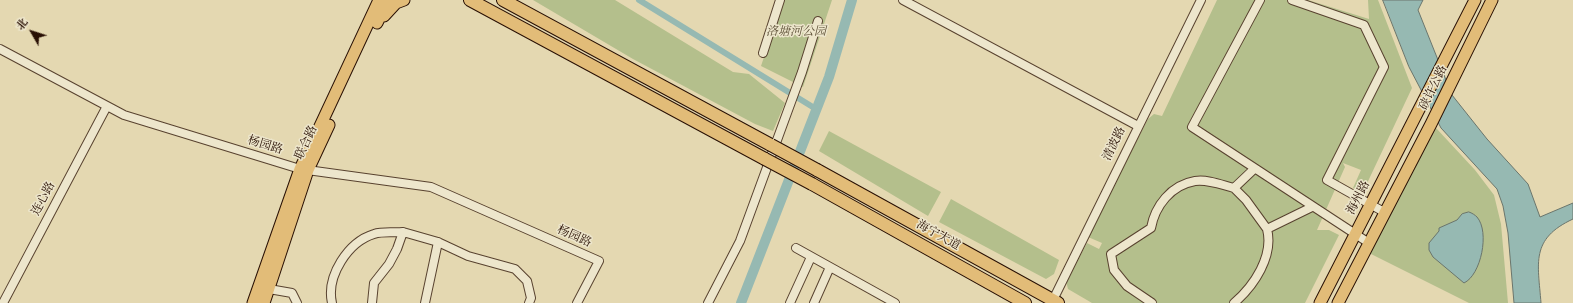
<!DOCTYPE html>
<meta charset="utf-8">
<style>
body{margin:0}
#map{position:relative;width:1573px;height:303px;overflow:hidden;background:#e4d8b1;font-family:"IM FELL English","Noto Serif SC",serif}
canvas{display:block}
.north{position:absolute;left:12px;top:12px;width:40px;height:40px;-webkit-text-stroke:3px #ede6cc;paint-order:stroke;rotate:309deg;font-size:11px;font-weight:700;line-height:16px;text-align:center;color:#291004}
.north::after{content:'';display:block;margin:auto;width:14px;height:18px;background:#291004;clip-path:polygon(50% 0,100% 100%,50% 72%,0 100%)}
</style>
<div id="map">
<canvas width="1573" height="303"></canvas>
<div class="north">北</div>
</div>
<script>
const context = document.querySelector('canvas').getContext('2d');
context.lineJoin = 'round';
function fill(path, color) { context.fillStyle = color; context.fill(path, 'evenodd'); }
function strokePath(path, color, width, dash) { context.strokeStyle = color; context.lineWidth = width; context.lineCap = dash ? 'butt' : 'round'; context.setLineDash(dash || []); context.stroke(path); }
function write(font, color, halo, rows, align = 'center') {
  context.font = font + ' "IM FELL English","Noto Serif SC",serif'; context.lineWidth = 3; context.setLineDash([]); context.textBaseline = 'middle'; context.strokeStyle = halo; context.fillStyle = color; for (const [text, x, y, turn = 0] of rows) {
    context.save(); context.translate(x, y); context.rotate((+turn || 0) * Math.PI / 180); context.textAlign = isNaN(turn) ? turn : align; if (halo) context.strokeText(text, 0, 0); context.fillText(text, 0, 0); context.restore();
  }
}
fill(new Path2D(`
 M533 0H615L733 72 749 74 785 103 773 131 755 124 633 59Z
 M783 0H832L803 87 761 66Z
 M1217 0H1308L1369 19 1368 0H1378L1412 88 1362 194 1353 188 1361 170 1343 163 1345 167 1317 230H1329L1339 235 1305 303H1092L1068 289 1066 281 1087 243 1099 249 1102 243 1088 237 1148 119 1154 114 1162 116Z
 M1436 128 1475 170 1494 195 1501 224 1508 303H1469L1369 253Z
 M829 131 941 192 928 216 819 151Z
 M951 199 1059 260 1054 274 1046 279 939 222Z`), '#b4bf8c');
const water = new Path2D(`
 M1383 0H1423L1418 10 1452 95 1487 139 1528 184 1540 217 1573 203V219C1530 239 1538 263 1541 303H1514L1508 233 1503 206 1497 189 1441 128 1409 67Z
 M1469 212C1472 213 1475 215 1477 217 1490 232 1481 275 1464 283L1433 257 1429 250V243L1439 231V228L1457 220 1462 214Z`);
fill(water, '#96b9b2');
strokePath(water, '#6a756c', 1);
strokePath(new Path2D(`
 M639 0 816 109`), '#96b9b2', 6);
strokePath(new Path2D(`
 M741 303 829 77 852 0`), '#96b9b2', 10);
const minor = new Path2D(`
 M903 0 1138 126
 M1260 0 1192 127 1369 243
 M1292 0 1364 25 1384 67 1327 180 1384 212
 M0 49 124 115 300 169 431 187 599 261 577 303
 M763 53 780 0
 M1234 188 1246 200 1267 229
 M796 248 895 303
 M269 289 292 293 297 303
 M1053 300 1201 0
 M3 303 107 106
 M332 303C326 276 348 242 374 234 383 231 394 233 403 232
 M372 303 374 283 389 264 397 249 403 232 438 242 468 256 515 269 527 281 531 298 529 303
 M425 303 438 242
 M708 303 740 241 802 72 818 21
 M790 303 811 257
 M814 303 830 267
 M1152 303 1127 286 1114 270 1111 254 1151 228C1155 206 1171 185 1195 181 1208 179 1222 185 1234 188L1254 169
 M1234 303C1254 286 1274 256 1267 229L1312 207`);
const major = new Path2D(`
 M384 16 396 3 404 0
 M377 23 388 0
 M253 303 300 169 379 0
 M264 303 308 170 329 125
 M1320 303 1475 0
 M1338 303 1431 124 1492 0`);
const highway = new Path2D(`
 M470 0 765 159
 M503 0 771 145
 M817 170 1058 303
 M812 184 1025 303`);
strokePath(minor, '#58422f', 10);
strokePath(major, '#291004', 13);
strokePath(highway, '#291004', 14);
strokePath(minor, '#ede6cc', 8);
strokePath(major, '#e2bc78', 11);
strokePath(highway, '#e2bc78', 12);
const highwayBridge = new Path2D(`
 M771 145 817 170
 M765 159 812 184`);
strokePath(highwayBridge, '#291004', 14, []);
strokePath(highwayBridge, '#e2bc78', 12);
write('italic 12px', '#5a4d34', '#ede6cc', [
 ["洛塘河公园",796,33]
]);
write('12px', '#291004', '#ede6cc', [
 ["硖许公路",1434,88,-64],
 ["联合路",307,143,-65],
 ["清波路",1115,144,-64],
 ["杨园路",265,146,17],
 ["海州路",1359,198,-63],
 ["连心路",44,199,-62],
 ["海宁大道",938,236,29],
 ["杨园路",574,237,24]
]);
</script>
